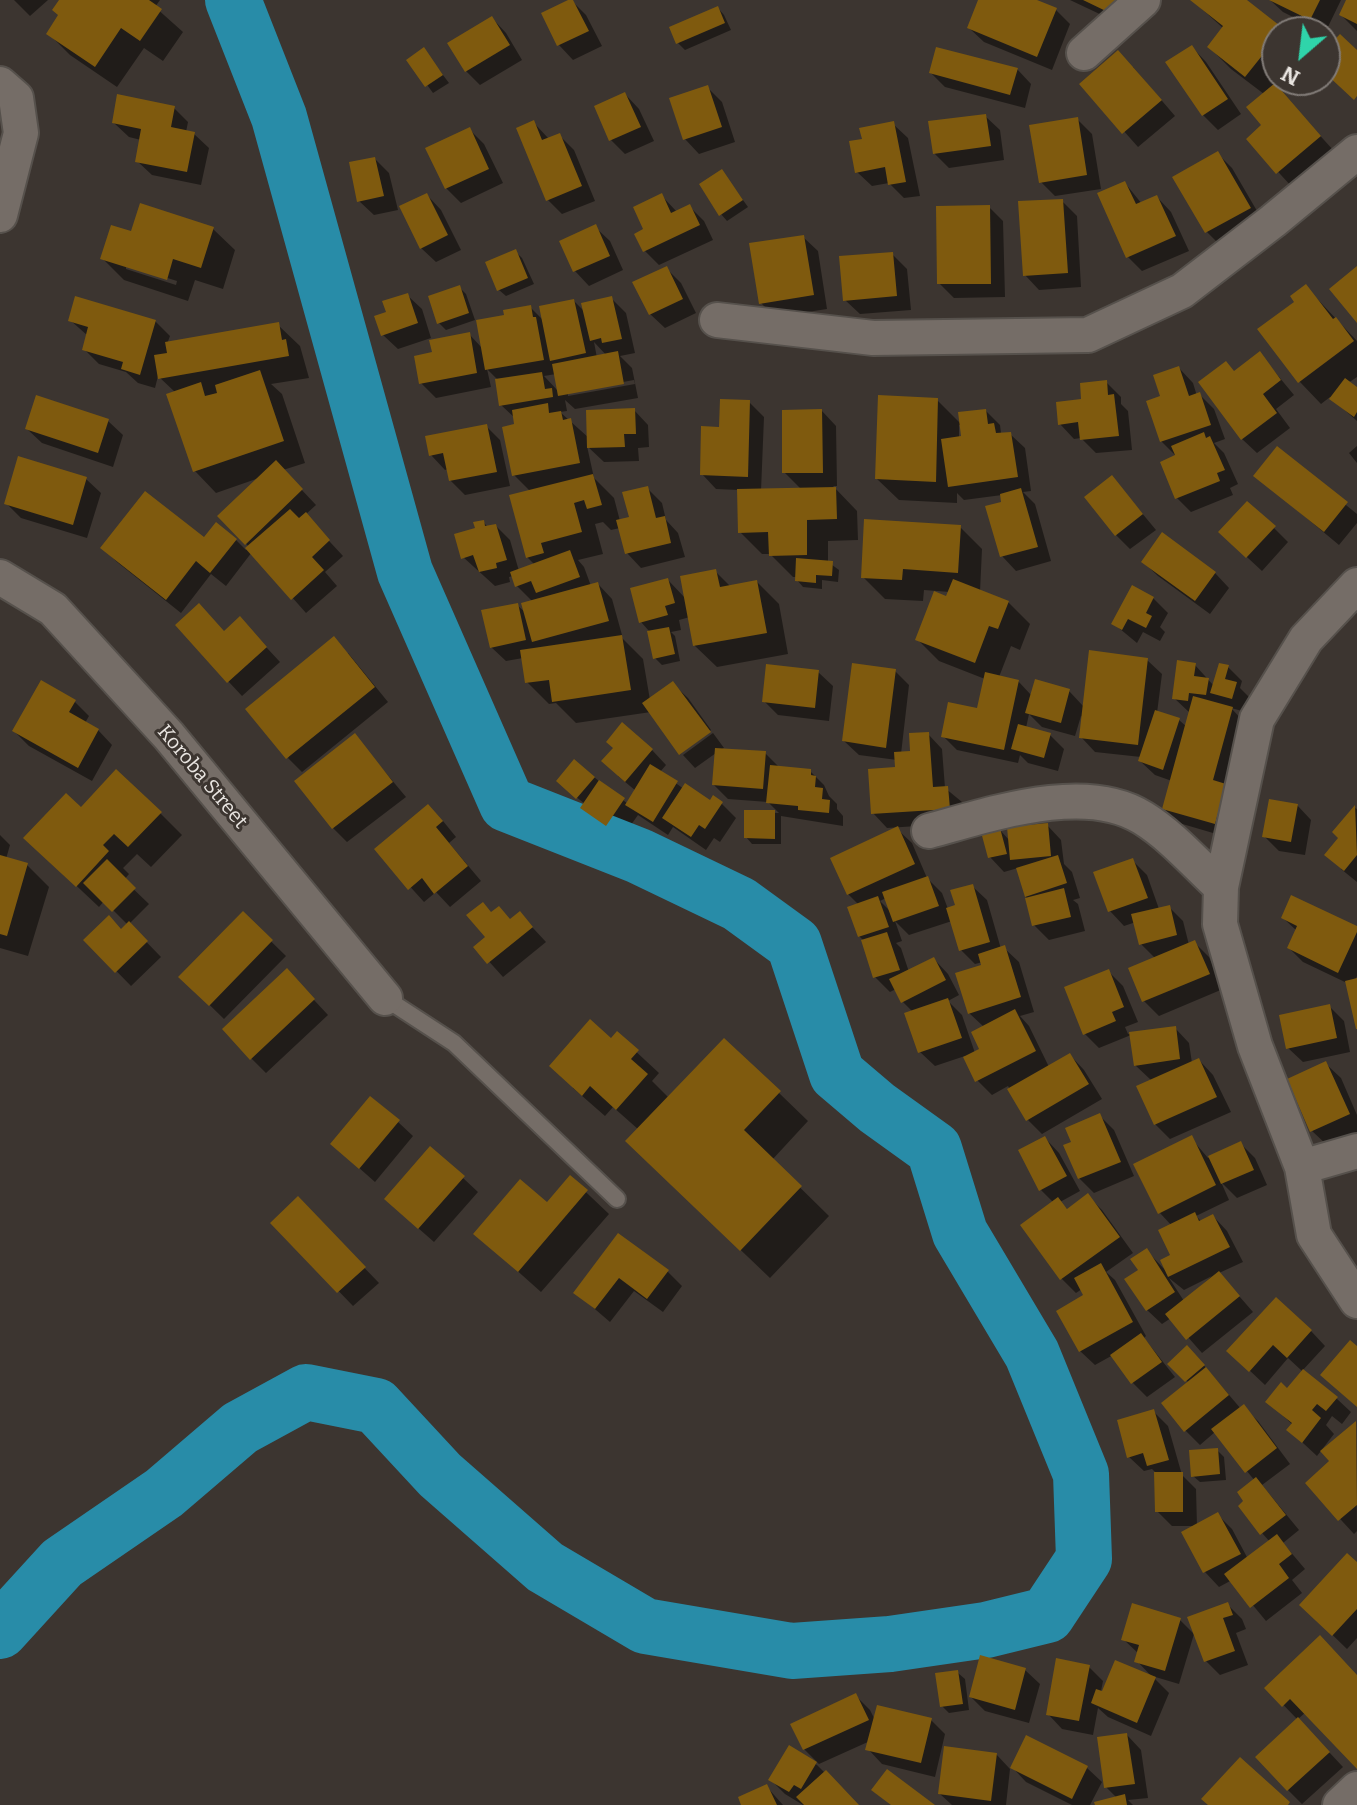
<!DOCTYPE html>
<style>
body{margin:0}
#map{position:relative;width:1357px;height:1805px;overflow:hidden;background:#3c3530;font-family:Bitter,serif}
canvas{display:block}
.north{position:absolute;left:1261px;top:16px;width:80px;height:80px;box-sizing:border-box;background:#3c3530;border:2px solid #817b77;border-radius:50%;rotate:208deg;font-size:22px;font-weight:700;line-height:32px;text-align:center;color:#e9e5e1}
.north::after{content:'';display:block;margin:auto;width:28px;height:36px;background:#2fd4aa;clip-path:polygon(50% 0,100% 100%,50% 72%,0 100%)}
</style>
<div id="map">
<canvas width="1357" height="1805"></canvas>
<div class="north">N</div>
</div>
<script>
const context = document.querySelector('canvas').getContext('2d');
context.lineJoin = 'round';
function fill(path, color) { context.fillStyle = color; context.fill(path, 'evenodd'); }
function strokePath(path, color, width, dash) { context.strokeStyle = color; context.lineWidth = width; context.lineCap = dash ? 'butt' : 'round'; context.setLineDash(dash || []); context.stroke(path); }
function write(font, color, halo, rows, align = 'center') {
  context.font = font + ' Bitter,serif'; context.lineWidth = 6; context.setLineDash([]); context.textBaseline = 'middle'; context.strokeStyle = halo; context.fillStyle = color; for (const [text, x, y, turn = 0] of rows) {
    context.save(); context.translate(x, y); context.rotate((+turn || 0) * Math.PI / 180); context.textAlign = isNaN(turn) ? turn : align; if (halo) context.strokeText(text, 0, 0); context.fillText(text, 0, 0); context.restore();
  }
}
fill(new Path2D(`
 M14 0H48L30 16Z
 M61 0H160L155 7 183 32 163 61 144 48 117 87 70 55 48 33 60 16Z
 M571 0 586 15 602 46 573 60 559 45 543 14Z
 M981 0H1032L1056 10 1070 24 1052 70 984 42 969 28Z
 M1070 0H1137L1125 26Z
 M1192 0H1244L1284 32H1277V80H1282L1276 87 1334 151 1292 187 1248 139 1264 126V94L1231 69 1209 47 1224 29Z
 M1270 0H1341L1325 33 1283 12Z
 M1348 0H1357V31L1341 15Z
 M718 8 724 15 731 30 685 50 678 43 672 28Z
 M492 18 506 33 522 60 480 85 466 71Z
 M1192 47 1206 62 1241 114 1218 130 1203 115 1168 63Z
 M424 50 449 83 433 93 409 60Z
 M1133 67 1175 116 1138 147 1082 84Z
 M1017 69 1031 84 1025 108 945 87 931 73Z
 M707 87 722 102 735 142 699 154 685 139Z
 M625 94 639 109 654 141 625 154 611 140Z
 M174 108 188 122 186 132 194 134 209 148 201 185 152 175 137 161 141 140 129 137 114 123Z
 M985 116 1000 130 1004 160 949 168 934 153Z
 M1077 119 1092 134 1101 189 1055 196 1041 182Z
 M534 123 549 139 559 135 574 150 595 201 562 214 548 200Z
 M893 124 908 138 920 196 904 198 889 183 872 186 857 172 864 140Z
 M470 130 484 144 503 183 461 203 446 188Z
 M1218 154 1232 168 1264 223 1221 246 1207 232Z
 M375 159 389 173 398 210 374 215 359 201Z
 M722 171 748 207 727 221 721 214Z
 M1125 183 1142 204 1157 197 1171 212 1189 251 1142 271 1128 257Z
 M427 195 441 210 461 250 436 262 421 248Z
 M661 195 677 212 689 206 704 221 713 240 659 265 645 251 646 230Z
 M1062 201 1077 216 1081 287 1039 290 1025 275Z
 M989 207 1003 221 1005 297 954 298 939 283Z
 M595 227 610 241 623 270 589 286 575 271 561 242Z
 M213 229 235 250 223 289 195 280 188 301 124 280 102 258 132 234ZM126 265 177 281 176 285 126 269Z
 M803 237 818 251 827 309 775 317 761 303Z
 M515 251 522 258 534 284 506 296 499 290Z
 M892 254 907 269 911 310 860 314 845 300Z
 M666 268 681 283 696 313 665 328 650 314Z
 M1306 287 1357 341V377L1348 383 1357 389V421L1330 397 1321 404 1300 382 1260 329 1297 302Z
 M460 288 466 294 475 320 446 330 439 323Z
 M407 295 422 309 431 338 398 349 383 335 388 313Z
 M611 298 626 313 635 353 620 356 632 368 638 398 575 409 565 400 567 411 560 412 589 438 634 410 648 425 649 447 638 448 639 461 604 462 587 446 594 478 614 498 620 521 631 518 647 488 662 503 666 520 678 533 685 557 641 568 627 553 620 528 611 530 603 522 595 524 603 554 578 560 584 567 591 586 598 584 612 599 622 635 620 636 643 659 650 700 673 684 688 698 711 730 680 752 651 712 576 723 556 703 549 704 527 682 523 658 506 661 491 647 517 605 526 613 533 602 517 586 513 576 509 577 510 582 495 586 463 557 483 522 489 528 496 526 510 540 519 571 535 565 527 557 531 492 514 475 516 419 501 405 497 379 487 369 491 387 436 398 421 383 434 354 469 334 483 349 506 317 530 307 544 321 574 301 586 313ZM594 342 607 356 597 358ZM556 374 559 392 544 376ZM634 380 635 384 568 396V392Z
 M70 320 155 321 170 336 167 344 278 325 300 346 309 378 271 384 282 394 305 463 283 470 316 505 305 515 343 556 325 572 337 586 306 613 252 552 226 586 211 574 181 613 117 562 103 548 204 539 236 540 246 550 249 547 220 516 259 478 216 493 195 471 176 393 158 376 155 388 138 383 126 372 99 364 84 349 88 336Z
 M1260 354 1294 395 1276 409 1290 428 1257 453 1242 439 1235 373Z
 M1179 368 1193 383 1197 396 1200 395 1214 409 1225 439 1214 443 1224 453 1238 484 1230 488 1233 495 1191 512 1177 498V457L1161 441 1163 397Z
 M1106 382 1121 397V404L1128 411 1132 450 1096 453 1081 438 1074 439 1060 424Z
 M937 400 961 424 986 411 1000 425 1001 433 1010 434 1025 448 1031 491 1023 492 1035 504 1051 561 1016 571 1002 556V495L964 500 957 493V503L899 500 877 479ZM959 425H962L963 438H959Z
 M749 402 764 417 761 491 802 490 784 472 822 411 836 426 837 486H833L857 511 858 540 828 541V562L839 570 838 582 822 580V589L803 587 797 580V577H793L770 554H762L740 532 739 490 716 489 702 474 720 429Z
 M108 421 123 435 113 467 42 443 27 429Z
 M486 426 500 440 510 486 465 495 450 480 448 469 445 470 431 455Z
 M1357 446V463L1349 453Z
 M1277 449 1357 514V523L1339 545 1256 476Z
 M1112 477 1156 530 1130 549 1116 535Z
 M86 479 101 493 87 538 21 518 6 503Z
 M960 527 982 549 980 592 1008 602 1030 624 1020 650 1011 646 999 677 1018 681 1032 696 1069 691 1084 707 1147 660 1162 674 1157 713 1179 720 1187 727 1190 713 1174 698 1195 665 1214 686 1228 667 1242 681 1240 688 1250 698 1246 712 1231 708 1246 724 1230 838 1179 823 1164 809 1172 781 1155 775 1140 761 1141 757 1095 752 1081 737 1083 717 1081 716 1075 736 1042 727 1029 714 1026 728 1050 735 1064 749 1058 771 1028 763 1020 755 1018 763 957 750 943 736 979 711 985 679 939 661 917 639 950 592 924 590 923 601 885 599 863 577Z
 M1274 528 1288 542 1262 571 1235 546Z
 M1143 562 1215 573 1229 588 1210 614 1158 576Z
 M716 572 731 587 757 582 779 604 788 654 717 667 695 646 690 617 679 620 681 630 671 632 675 636 680 661 662 665 655 658 649 631 641 622 668 580 686 599Z
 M1153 598 1168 613 1160 627 1165 632 1160 641 1143 632 1137 643 1114 624Z
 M225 633 254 634 280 662 242 696 228 681Z
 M348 653 388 702 302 772 288 758Z
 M895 671 909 685 901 754 912 753 928 734 942 749 945 788 962 802 963 823 887 828 873 813 897 769V760L859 755 844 741Z
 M818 672 833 686 829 721 778 715 764 701Z
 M75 702 89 716 85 723 98 730 112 745 92 781 29 746 14 731Z
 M713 733 724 748 720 750 765 753 780 768 810 771 824 785 829 796 837 804V809L843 816V826L781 816V844H752L746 837V812L779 813 768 802 728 799 714 785 716 753 695 768 683 755Z
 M355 736 406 797 347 842 333 828Z
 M652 750 666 765 660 772 684 789 710 803H721L736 818 720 842 714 838 706 850 673 827 668 835 638 815 621 839 597 822 583 808 585 804 565 788 575 762 628 804 636 791 618 776Z
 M1297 805 1311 820 1305 855 1279 851 1264 836Z
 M1355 808 1357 809V882L1341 869V839L1334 832Z
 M81 810 160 813 182 835 151 867 137 854 123 868 129 874 124 880 149 904 129 924 161 957 131 986 86 940 122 931 128 925 104 901 99 907 48 859Z
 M443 821 456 837 449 843 481 881 450 907 436 892 424 902 377 850Z
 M1047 825 1061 840 1064 864 1072 872 1080 898 1073 900 1078 904 1085 931 1049 940 1034 925 1018 868 1004 872 990 857 1000 830 1010 841Z
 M897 829 912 843 927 878 942 893 948 909 957 907 972 886 987 900 1001 949 1004 948 1019 962 1034 1012 1020 1016 1029 1026 1049 1067 1070 1055 1084 1070 1102 1099 1042 1134 1028 1120 1008 1086 992 1095 977 1080 965 1056 935 1066 920 1052 913 1012 902 1001 896 989 890 992 875 977 863 940 859 936V905L848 894ZM886 898 892 913 880 901ZM895 921 909 935 952 921 961 950 975 964 983 962 984 967 969 1013 984 1027 982 1050 975 1053 962 1015 948 1001 959 995 948 974 934 959 909 972 901 948 896 943 902 941Z
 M0 835 10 845 6 859 27 865 49 887 28 956 0 948Z
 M1132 860 1147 875 1159 909 1169 907 1183 921 1189 945 1195 943 1209 957 1223 989 1159 1016 1144 1001 1156 959 1141 944 1136 922 1124 926 1110 911Z
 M243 914 286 956 224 1019 181 977Z
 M492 914 511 921 520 914 546 942 503 977 476 947 487 938Z
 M1283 918 1357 928V976L1355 981 1357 980V1025L1347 983 1303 962 1289 948 1297 931Z
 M1108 971 1123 986 1138 1022 1125 1027 1128 1034 1175 1028 1189 1043 1192 1063 1199 1060 1213 1075 1231 1112 1170 1139 1155 1124 1152 1081 1135 1065 1131 1035 1099 1048 1084 1033Z
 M301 986 328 1015 266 1073 251 1058Z
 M1329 1006 1344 1021 1350 1052 1303 1062 1288 1048Z
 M617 1034 659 1073 652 1081 669 1098 779 1093 808 1121 772 1160 829 1216 770 1278 657 1170 639 1130 613 1107 605 1116 573 1088Z
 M1326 1064 1341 1078 1357 1115V1132L1327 1145 1312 1131Z
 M1100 1116 1114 1130 1134 1176 1094 1193 1079 1178 1074 1143Z
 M398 1122 413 1136 375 1182 332 1144Z
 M1045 1138 1059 1153 1080 1191 1060 1202 1068 1210 1088 1196 1102 1210 1133 1253 1106 1272 1115 1280 1146 1336 1144 1338 1175 1377 1147 1397 1133 1383 1113 1355 1095 1365 1080 1351 1086 1296 1082 1289 1076 1293 1062 1279 1023 1225 1054 1203 1041 1190Z
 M1191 1138 1208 1158 1241 1144 1255 1158 1267 1185 1237 1198 1221 1182 1229 1200 1196 1216 1202 1222 1213 1216 1227 1231 1243 1262 1219 1273 1253 1312 1202 1353 1171 1318 1162 1324 1147 1310 1140 1271 1147 1251 1166 1271 1173 1256 1172 1226 1160 1213ZM1212 1276 1184 1301 1169 1278 1184 1290Z
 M463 1178 478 1192 434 1242 401 1213Z
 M571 1178 609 1214 541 1292 476 1234 547 1205Z
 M298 1199 379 1283 353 1306 273 1223Z
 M619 1235 668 1272 682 1286 663 1312 634 1291 610 1322 575 1292Z
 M1311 1331 1325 1346 1302 1371 1288 1358 1265 1385 1229 1351Z
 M1201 1362 1241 1409 1243 1407 1258 1421 1290 1464 1262 1485 1299 1530 1283 1543 1305 1569 1292 1580 1302 1593 1266 1621 1232 1580 1219 1587 1205 1572 1197 1526H1172L1157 1511 1156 1473 1152 1469 1144 1471 1129 1457 1154 1412 1168 1426 1182 1475 1196 1489 1197 1526 1218 1515 1232 1529 1248 1559 1270 1542 1262 1533 1255 1481 1215 1432 1200 1445 1185 1430 1189 1383 1170 1364Z
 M1288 1390 1336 1398 1351 1412 1342 1424 1332 1416 1326 1425 1334 1434 1317 1456 1289 1430 1293 1425 1268 1402Z
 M1356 1424 1357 1531 1354 1534 1307 1483 1332 1462Z
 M1217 1450 1224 1457 1226 1480 1200 1482 1193 1476Z
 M1357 1565V1638L1347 1649 1316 1619Z
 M1228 1605 1242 1619 1246 1629 1236 1633 1248 1665 1220 1675 1206 1661Z
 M1179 1619 1194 1634 1179 1684 1152 1676 1169 1693 1151 1736 1108 1717 1098 1708 1093 1735 1062 1729 1048 1714 1089 1667 1103 1681 1100 1696 1153 1678 1137 1661 1139 1654 1123 1639Z
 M1025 1670 1040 1684 1029 1723 985 1711 971 1697Z
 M958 1673 965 1679 969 1710 949 1713 942 1706Z
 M1357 1677V1767L1306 1712 1298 1719 1343 1767 1302 1804 1288 1790 1298 1720 1267 1688Z
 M856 1696 870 1710 875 1720H931L945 1734 935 1777 882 1764 868 1749 870 1741 819 1764 804 1749Z
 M1127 1735 1141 1750 1148 1798 1128 1800 1133 1805H1097L1117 1798 1106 1787Z
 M789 1748 817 1765 857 1805H803L785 1794 771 1780Z
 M996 1754 1010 1769 1006 1805H952L940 1794Z
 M1012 1767 1087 1768 1102 1782 1090 1805H1072L1026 1782Z
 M767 1787 783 1805H744Z`), '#0007');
strokePath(new Path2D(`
 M0 1631 62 1563 164 1493 240 1428 306 1392 376 1406 440 1475 545 1567 645 1626 792 1651 890 1644 986 1630 1047 1615 1084 1559 1081 1474 1032 1354 960 1233 934 1149 877 1108 837 1074 794 944 739 904 639 856 507 804 405 572 279 117 233 0`), '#288ca8', 56);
fill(new Path2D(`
 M59 0H149L162 9 140 41 121 28 95 67 46 34 58 15 52 10Z
 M568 0H573L589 31 557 46 541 13Z
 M978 0H1037L1057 8 1037 57 967 28Z
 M1083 0H1116L1110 13Z
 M1190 0H1247L1284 29 1277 32V37L1245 77 1207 47 1223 26Z
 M1269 0H1320L1310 20Z
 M1346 0H1357V24L1339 15Z
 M718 6 725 23 676 44 669 27Z
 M492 16 510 45 465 72 447 43Z
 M1340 34 1357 50V96L1354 100 1325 73V50Z
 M1192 45 1228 99 1202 116 1165 62Z
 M424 47 443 75 425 87 406 60Z
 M936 47 1018 68 1010 95 929 73Z
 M1118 50 1162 100 1122 134 1079 84Z
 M1275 83 1321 136 1276 174 1246 139 1261 125 1246 107Z
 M708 85 722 127 683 140 669 98Z
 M625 92 641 127 609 141 594 106Z
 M117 94 175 106 171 127 195 132 187 172 135 162 141 129 112 123Z
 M986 114 991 146 933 154 928 121Z
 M1078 117 1087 175 1039 183 1029 125Z
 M534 120 542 140 560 133 582 186 546 201 516 128Z
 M894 121 906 182 888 185 885 167 855 173 849 141 862 139 859 128Z
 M470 127 489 169 445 189 425 148Z
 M1218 151 1251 208 1205 233 1172 177Z
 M375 157 384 196 357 202 349 162Z
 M722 169 743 200 719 216 699 184Z
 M1125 181 1136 204 1157 195 1176 236 1126 258 1097 193Z
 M427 193 448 235 420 249 399 206Z
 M662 193 671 213 690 204 700 225 643 252 634 234 643 229 633 207Z
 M1063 199 1068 273 1023 276 1018 201Z
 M140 203 214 227 201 268 173 259 167 280 100 259 111 225 131 231Z
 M990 205 991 284H937L936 206Z
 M596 224 610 256 573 272 559 241Z
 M804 235 814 295 759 304 749 243Z
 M516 249 528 278 497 291 485 262Z
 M893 252 897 296 843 301 839 256Z
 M667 266 683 299 649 315 632 282Z
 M1357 266V323L1329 289Z
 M1306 284 1333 319 1336 317 1354 341 1298 383 1257 329 1294 302 1290 296Z
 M460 285 469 313 437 324 428 296Z
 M408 293 418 323 381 336 374 316 386 312 382 301Z
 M75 296 156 320 140 375 121 369 123 362 82 350 88 327 68 321Z
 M612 296 622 339 602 343 601 338 590 341 581 303Z
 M574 299 586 353 550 361 539 306Z
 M531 305 533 317H536L544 360 485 370 476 320 504 315 503 310Z
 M279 322 282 340 286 339 289 356 158 379 154 355 167 353 165 342Z
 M470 332 477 373 419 384 414 356 432 352 429 340Z
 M618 351 624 384 558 396 552 364Z
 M1260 351 1281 380 1263 394 1277 413 1241 440 1198 382 1226 361 1234 371Z
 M1179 366 1189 396 1200 392 1211 425 1160 442 1146 401 1160 396 1153 375Z
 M260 370 284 441 193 472 166 394 201 382 205 396 217 393 215 385Z
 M542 372 545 389 552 388 553 397 499 406 495 379Z
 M1345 378 1357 387V412L1354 417 1329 399Z
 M1107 380 1108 395 1114 394 1119 436 1080 440 1078 422 1058 425 1056 402 1081 399 1080 383Z
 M36 395 109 419 98 453 25 429Z
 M878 395 938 398 936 482 875 479Z
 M720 399 750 400 748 477 700 475 701 426 719 427Z
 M548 403 549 413 561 411 563 420 571 418 580 463 512 476 502 427 514 424 512 410Z
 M635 408 636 434H624L625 447 587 448 586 410Z
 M822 409 823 473H782V410Z
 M986 409 988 424 994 423 996 433 1011 432 1018 477 948 487 941 439 961 436 958 412Z
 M487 424 497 472 449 481 443 453 429 456 425 436Z
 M1204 432 1206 438 1210 436 1225 470 1217 473 1220 481 1175 499 1160 462 1175 455 1171 446Z
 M1277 446 1348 502 1324 532 1253 476Z
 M18 456 87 477 73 525 4 504Z
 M276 460 303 489 245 545 217 516Z
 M593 474 602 505 587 509 584 500 574 503 582 532 541 543 544 553 526 558 509 495Z
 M1112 475 1143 514 1115 536 1084 497Z
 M648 486 656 518 665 516 671 543 625 554 616 520 629 517 622 492Z
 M836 487 837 519 807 520V555L769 556 768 532 738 533 737 489Z
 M1021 488 1038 547 1000 557 985 506 1001 502 1000 494Z
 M145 491 204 537 216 522 237 539 210 573 196 561 166 600 100 548Z
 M1247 501 1276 526 1246 558 1218 532Z
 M290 509 299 518 306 512 330 540 312 557 324 570 291 600 245 548Z
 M864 519 961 525 958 573 903 569 902 580 861 578Z
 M484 520 485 526 496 524 507 560 496 563 497 568 479 572 473 555 461 559 454 534 475 528 473 522Z
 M1162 532 1216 572 1195 601 1141 562Z
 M570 550 580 577 536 593 531 581 515 587 510 572Z
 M796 558 833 561 832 576 816 575V583L795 581Z
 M716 569 720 587 757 580 767 633 693 646 680 576Z
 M668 578 675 603 665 606 668 615 639 623 630 588Z
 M953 579 1009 601 998 629 989 626 975 663 915 640 934 591 946 596Z
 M598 582 609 621 532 642 521 603Z
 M1132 585 1154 597 1146 613 1152 616 1146 628 1128 619 1122 630 1111 624Z
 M199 603 224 631 240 616 267 647 227 683 175 625Z
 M518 603 526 640 490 648 481 610Z
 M669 627 675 654 653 659 647 631Z
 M622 635 631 690 552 702 549 680 525 683 520 650Z
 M334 636 375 687 286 759 245 709Z
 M1089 650 1148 658 1138 745 1079 738Z
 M1177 660 1196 663 1194 676 1209 678 1206 695 1189 693 1188 701 1172 699Z
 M852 663 896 669 886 748 842 741Z
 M1219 663 1229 665 1225 679 1237 682 1232 699 1210 693Z
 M766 664 819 670 815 708 762 702Z
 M985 672 1019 680 1004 750 941 737 948 702 977 708Z
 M1035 679 1070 689 1061 723 1025 713Z
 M41 680 76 700 69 712 99 729 78 768 12 731Z
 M673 681 711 732 679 755 642 703Z
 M1193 696 1233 707 1213 780 1226 784 1215 824 1162 809Z
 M1155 710 1180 718 1163 770 1138 761Z
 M622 722 653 749 625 782 601 761 613 748 606 742Z
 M1018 724 1051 733 1044 758 1011 749Z
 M929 732 933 787 948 786 950 809 871 814 868 769 895 767 894 752 910 751 909 733Z
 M355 733 393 782 332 829 294 781Z
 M715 748 766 751 763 789 712 785Z
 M574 759 595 777 576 799 556 781Z
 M650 764 678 781 653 822 625 805Z
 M770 765 811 769V775L816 776 815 787 823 788 822 799 830 800 829 813 798 810V806L766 803Z
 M116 769 162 812 128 847 114 834 103 845 109 851 76 887 23 838 66 793 81 807Z
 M599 780 625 798 606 826 580 808Z
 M685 783 710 800 713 795 723 802 705 829 699 825 691 837 662 818Z
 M1269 799 1298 804 1291 842 1262 837Z
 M428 804 443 821 436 827 468 866 434 894 422 878 408 890 374 849Z
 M1355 805 1357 855 1344 871 1324 855 1338 838 1332 832Z
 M744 810H775V839L744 838Z
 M1048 823 1051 856 1010 860 1007 827Z
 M898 826 915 864 847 895 830 858Z
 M1000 828 1007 854 988 858 981 832Z
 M0 855 28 863 7 936 0 934Z
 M1058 855 1067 883 1025 897 1016 868Z
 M1133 858 1148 898 1108 912 1093 872Z
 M107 859 136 888 112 912 83 883Z
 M928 876 939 906 893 922 882 892Z
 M973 884 990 942 959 951 946 908 955 905 950 890Z
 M1064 888 1071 917 1032 926 1025 898Z
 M1291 895 1357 926V932L1338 973 1287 948 1297 926 1281 918Z
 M878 896 889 927 858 937 847 907Z
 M483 902 491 912 499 906 510 919 520 911 533 927 487 964 473 947 485 937 466 915Z
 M1170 905 1177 935 1139 945 1131 914Z
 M243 911 273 940 209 1006 178 977Z
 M109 915 121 929 129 921 148 941 115 973 83 940Z
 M887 932 900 970 873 978 861 940Z
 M1195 940 1210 974 1142 1002 1128 968Z
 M1005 945 1021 997 968 1014 955 973 981 965 978 954Z
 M934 957 946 980 901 1003 889 979Z
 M287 968 315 999 250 1060 222 1029Z
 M1109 969 1124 1007 1112 1012 1116 1021 1083 1035 1064 987Z
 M1357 978V1029H1356L1345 981Z
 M948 998 962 1038 918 1053 904 1013Z
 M1330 1004 1337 1038 1286 1049 1279 1015Z
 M1015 1009 1036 1051 975 1082 963 1057 979 1049 971 1032Z
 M590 1019 611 1038 617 1031 639 1050 631 1059 648 1074 616 1110 590 1086 582 1096 549 1066Z
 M1176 1026 1180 1059 1134 1066 1129 1032Z
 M724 1038 781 1091 744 1130 802 1186 740 1251 625 1141Z
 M1070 1053 1089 1084 1026 1121 1007 1089Z
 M1199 1058 1217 1097 1154 1125 1136 1086Z
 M1326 1061 1350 1114 1310 1132 1287 1079Z
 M370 1096 400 1120 359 1169 330 1144Z
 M1100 1113 1121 1162 1078 1179 1063 1145 1071 1142 1065 1128Z
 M1192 1135 1216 1185 1158 1214 1133 1164Z
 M1045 1136 1067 1176 1039 1191 1018 1150Z
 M1241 1141 1254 1170 1221 1184 1208 1156Z
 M430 1146 465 1176 418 1229 384 1199Z
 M570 1175 588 1190 518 1272 473 1234 520 1179 547 1202Z
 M1088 1193 1120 1237 1060 1280 1020 1225 1058 1197 1067 1209Z
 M298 1196 366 1267 337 1293 270 1223Z
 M1195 1212 1199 1221 1213 1214 1230 1247 1168 1277 1160 1260 1170 1255 1158 1230Z
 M618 1233 669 1270 647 1299 619 1278 595 1309 573 1293Z
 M1147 1248 1175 1292 1146 1311 1124 1279 1138 1270 1130 1259Z
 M1101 1263 1133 1322 1079 1352 1056 1311 1083 1295 1074 1278Z
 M1219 1271 1240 1296 1186 1340 1165 1314Z
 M1276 1297 1312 1330 1287 1358 1273 1345 1249 1372 1226 1351Z
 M1141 1333 1162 1362 1131 1384 1110 1355Z
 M1350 1340 1357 1346V1407L1320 1375Z
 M1187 1345 1205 1365 1185 1382 1167 1364Z
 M1206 1367 1229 1395 1184 1432 1161 1403Z
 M1303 1369 1338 1397 1326 1411 1317 1404 1312 1410 1321 1418 1302 1443 1286 1430 1292 1423 1265 1402 1281 1382 1287 1388Z
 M1244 1404 1277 1448 1245 1473 1211 1429Z
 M1154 1409 1169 1460 1147 1466 1143 1453 1127 1458 1117 1420Z
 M1356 1421 1357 1505 1338 1521 1305 1483 1329 1461 1320 1451Z
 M1218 1448 1220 1474 1191 1477 1189 1450Z
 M1154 1472H1183V1512H1155Z
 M1256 1477 1286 1515 1260 1535 1238 1506 1243 1501 1237 1492Z
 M1218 1512 1241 1554 1203 1573 1181 1532Z
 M1277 1534 1292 1554 1279 1564 1289 1578 1250 1608 1224 1574Z
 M1347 1553 1357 1562V1609L1332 1636 1299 1605Z
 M1228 1602 1233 1615 1223 1618 1235 1651 1204 1662 1187 1617Z
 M1132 1603 1181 1618 1165 1671 1134 1662 1139 1645 1121 1640Z
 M1320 1635 1357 1675V1769L1290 1699 1282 1707 1264 1688Z
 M980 1655 1026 1668 1015 1710 969 1697Z
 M1056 1658 1090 1665 1079 1721 1046 1715Z
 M1115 1660 1156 1677 1137 1723 1091 1703 1096 1689 1102 1691Z
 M958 1670 963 1704 940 1707 935 1673Z
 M856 1693 869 1720 803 1750 790 1724Z
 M877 1705 932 1718 921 1763 865 1750Z
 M1298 1717 1330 1752 1287 1791 1255 1757Z
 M1127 1733 1135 1784 1104 1788 1097 1737Z
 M1026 1735 1088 1766 1072 1799 1010 1768Z
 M789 1745 817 1762 801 1789 794 1785 789 1792 768 1780Z
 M944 1746 997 1753 991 1801 938 1794Z
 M1240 1757 1290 1802 1288 1805H1208L1201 1799Z
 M887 1769 935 1805H891L871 1790Z
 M826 1770 859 1805H804L796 1797Z
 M767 1784 777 1805H741L738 1797Z
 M1125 1794 1127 1805H1095L1094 1802Z`), '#7f5a0e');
const service = new Path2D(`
 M385 998 454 1043 617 1199`);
const minor = new Path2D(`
 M1084 53 1143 0
 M0 84 16 98 21 133 0 215
 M717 320 873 338 1088 335 1182 291 1273 221 1357 152
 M0 577 53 609 169 736 385 998
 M1357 585 1306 639 1257 719 1221 887 1220 924 1255 1046 1302 1167 1314 1235 1357 1301
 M929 831C989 815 1085 781 1143 818 1172 836 1196 864 1221 887
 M1302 1167 1357 1151
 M1340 1805 1357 1789`);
strokePath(service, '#56514c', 20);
strokePath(minor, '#56514c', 38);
strokePath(service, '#756d67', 16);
strokePath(minor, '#756d67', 34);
write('20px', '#e9e5e1', '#3c3530', [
 ["Koroba Street",202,777,50]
]);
</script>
